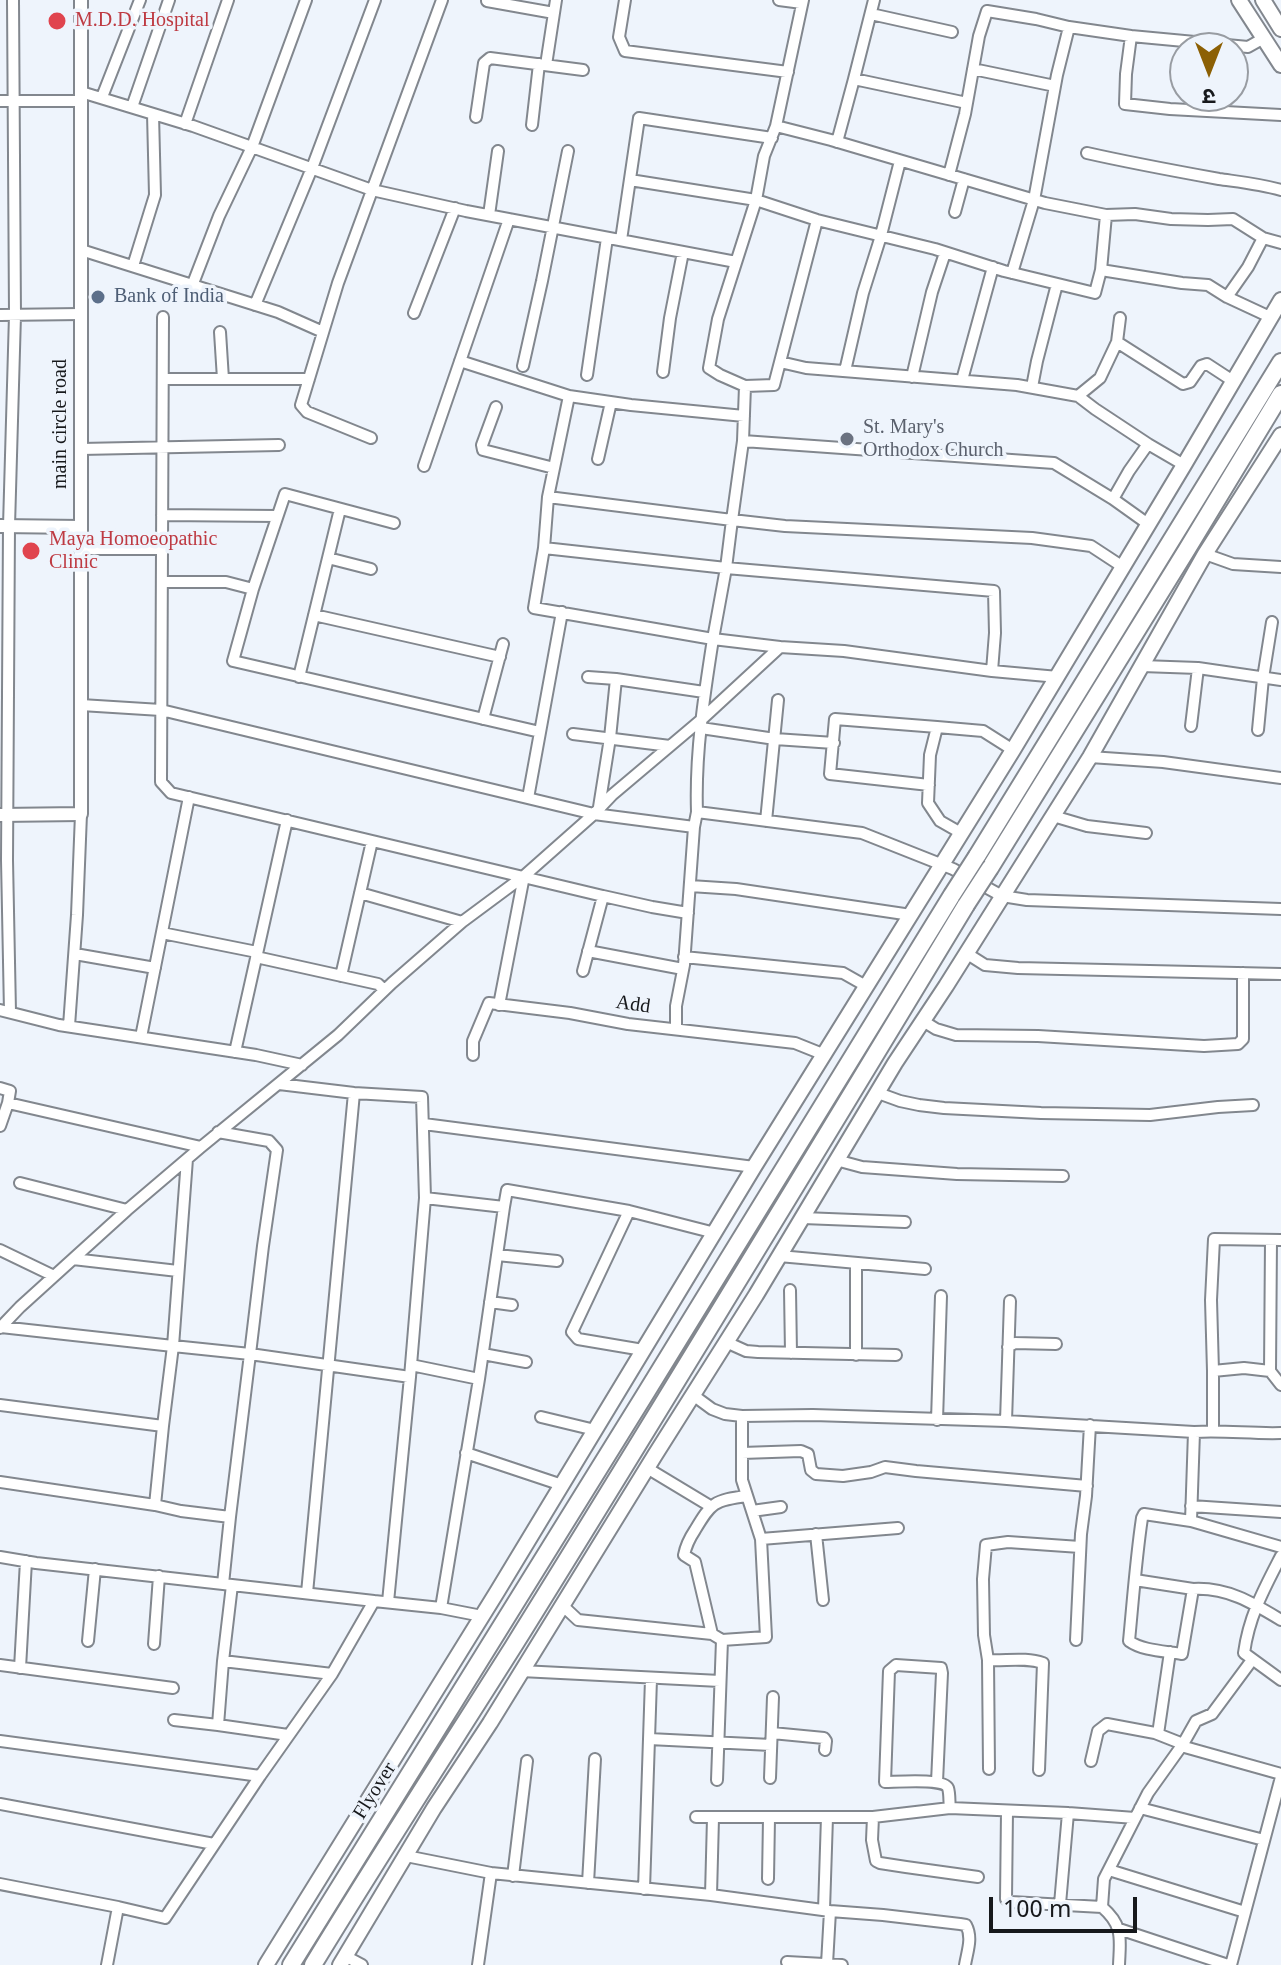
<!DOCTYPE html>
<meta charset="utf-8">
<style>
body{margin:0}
#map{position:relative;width:1281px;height:1965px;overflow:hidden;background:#eef4fc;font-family:Georgia,"Noto Sans Devanagari",serif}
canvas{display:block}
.north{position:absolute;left:1169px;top:32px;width:80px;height:80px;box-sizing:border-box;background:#eef4fc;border:2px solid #989ca2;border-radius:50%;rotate:180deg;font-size:22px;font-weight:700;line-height:32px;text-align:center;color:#17191c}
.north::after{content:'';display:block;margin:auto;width:28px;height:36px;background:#8c6004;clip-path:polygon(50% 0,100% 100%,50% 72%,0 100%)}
.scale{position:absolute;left:989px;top:1897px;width:148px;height:36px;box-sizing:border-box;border:4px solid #17191c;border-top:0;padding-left:10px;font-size:24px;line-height:28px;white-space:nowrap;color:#17191c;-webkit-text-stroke:6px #eef4fc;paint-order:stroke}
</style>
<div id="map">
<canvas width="1281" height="1965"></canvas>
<div class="north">उ</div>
<div class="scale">100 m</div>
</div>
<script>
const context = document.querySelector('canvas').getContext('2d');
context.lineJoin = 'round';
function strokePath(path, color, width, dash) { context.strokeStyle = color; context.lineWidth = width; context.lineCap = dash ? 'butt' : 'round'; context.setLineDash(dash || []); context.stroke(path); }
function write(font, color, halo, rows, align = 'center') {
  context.font = font + ' Georgia,serif'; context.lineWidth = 7; context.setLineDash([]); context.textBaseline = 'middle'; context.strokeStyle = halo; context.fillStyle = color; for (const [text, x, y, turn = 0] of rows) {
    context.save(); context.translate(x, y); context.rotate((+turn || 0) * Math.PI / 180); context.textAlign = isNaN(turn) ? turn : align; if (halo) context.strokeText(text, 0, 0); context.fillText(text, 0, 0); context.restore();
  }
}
const minor = new Path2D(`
 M625 0 619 37 625 51 788 72
 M779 0 802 3
 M487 1 554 13
 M871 14 952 32
 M1264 38 1248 47 1131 36 1126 74 1125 104 1170 109 1281 115
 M546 65 556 0
 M973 69 1055 86
 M854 79 874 0
 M81 92 193 126 372 190 466 211 736 262
 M102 97 140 0
 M0 101H81
 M132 107 169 0
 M476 117 484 63 490 58 583 70
 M185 124 228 0
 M532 125 539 64
 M776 126 803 0
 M837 142 854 79 967 103
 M1087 153C1131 163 1175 171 1219 179 1240 182 1260 184 1281 190
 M949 175 965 114 979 36 987 11 1036 19 1069 27
 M630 180 756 200 817 220 935 249 1004 271 1095 293 1101 270 1106 215 1045 203 831 140 776 126 764 156 756 200 718 319 709 368 720 375 745 386
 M955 212 964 179
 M489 215 498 151
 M1106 215 1135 214 1171 219 1208 220 1233 219 1263 238 1281 243
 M621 240 639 118 772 138
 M81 250 278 312 323 332
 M133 266 155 195 153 114
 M1101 270 1182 283 1208 285 1227 297 1270 317
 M1012 273 1034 200 1057 75 1069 27 1131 36
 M192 286 219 216 252 147 306 0
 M1227 297 1248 267 1263 238
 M255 305 312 168 375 0
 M414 313 455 208
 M0 315 81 314
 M163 317 161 782 171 793 603 896
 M220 332 223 379
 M1117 342 1120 318
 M460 361 569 396 631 405 744 416
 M780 362 817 220
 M523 366 542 281 568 151
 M845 371 863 293 880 239 900 161
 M663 372 670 318 683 252
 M587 375 607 238
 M912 377 932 292 945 253
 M163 379H309
 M962 380 993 267
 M1032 387 1037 361 1057 284
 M569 396 548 497 544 548 726 568 732 520 785 526 1032 538 1091 546 1123 567
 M1078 396 1100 378 1117 342 1183 384 1190 382 1201 366 1207 364 1233 381
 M496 407 482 445 483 450 554 468
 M371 438 307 412 301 405 338 283 442 0
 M743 441 745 386 774 385 780 362 806 368 1017 385 1078 396 1095 409 1148 444
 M81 449 279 445
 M598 459 611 402
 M424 466 509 219
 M548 497 732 520 743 441 1054 463 1113 499 1148 524
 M1113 499 1129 471 1148 444 1184 465
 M162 515 277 516
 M544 548 534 608 713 639C704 696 695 754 697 812
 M81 549H162
 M1205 554 1233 564 1281 567
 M328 558 371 569
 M162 582H226L253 589 233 661 540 732
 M253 589 285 494 394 523
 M314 615 500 657
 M780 647 713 639 726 568 994 591 995 633 992 671
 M1142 666 1198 668 1281 680
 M299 677 340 509
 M588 677 616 679
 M81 705 161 710 594 814 694 827 697 812 862 833 953 869 1002 896 1027 900 1281 909
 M483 719 503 644
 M1191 726 1198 668
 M701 728 775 739 834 743
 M1258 730 1263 678 1272 622
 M573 734 670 746
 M1090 757 1163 762 1281 778
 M929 785 830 774 835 719 937 727
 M528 798 562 612
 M599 807 610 738 616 679 704 692
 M1053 816 1087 826 1146 833
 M766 821 778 700
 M961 833 940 821 928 803 930 755 937 727 983 731 1013 750
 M690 886 736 889 911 915
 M360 893 462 922
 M162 933 257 952
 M588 951 683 969
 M966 953 985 965 1018 968 1281 974
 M75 954 155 968
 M256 957 378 984 384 990
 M684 957 843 973 866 986
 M583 971 603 896 652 907 688 913
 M341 976 372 841
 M499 1005 524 876
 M0 1010 59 1025 256 1055 302 1065
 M10 1012 7 860 9 526 15 315 13 0
 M923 1021 936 1029 956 1035 1038 1036 1204 1046 1238 1044 1243 1039V973
 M69 1026 77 915 81 814
 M676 1029V1006L684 965 694 827
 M141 1037 189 797
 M235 1052 287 820
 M473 1055V1041L489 1003 570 1013 628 1024 795 1043 825 1055
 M0 1088 10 1091 8 1103 0 1126
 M878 1093 900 1101 919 1105 944 1108 1041 1113 1150 1115 1218 1107 1253 1105
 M8 1103 201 1147
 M424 1124 754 1167
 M187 1159 173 1346 250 1354 263 1246 277 1150 269 1141 218 1132
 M836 1160 862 1167 957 1174 1063 1176
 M20 1183 127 1210
 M425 1198 504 1207 507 1190 629 1211 715 1233
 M629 1211 572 1332 578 1339 643 1350
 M803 1218 905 1222
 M0 1250 54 1276
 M497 1255 557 1261
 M779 1256 925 1269
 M73 1259 178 1271
 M790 1290 791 1353
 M490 1302 512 1305
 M0 1328 20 1307 127 1210 201 1147 338 1035 392 983 462 922 524 876 594 814 612 795 702 719 780 647 844 651 992 671 1058 677
 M726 1342 746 1351 758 1352 896 1355
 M1008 1347 1015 1343 1056 1344
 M483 1354 526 1362
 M856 1355V1263
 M411 1365 479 1379
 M1213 1371 1211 1300 1214 1239 1281 1240
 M1270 1371 1271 1240
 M693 1395 712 1409 725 1414 742 1416 813 1415 1006 1421 1194 1432C1223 1430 1252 1434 1281 1433
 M0 1405 163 1426 173 1346 1 1327
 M742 1416V1453L801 1451 808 1454 811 1470 816 1474 843 1476 871 1472 885 1467 916 1471 1087 1486
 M541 1417 595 1430
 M937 1420 941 1296
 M1006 1421 1010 1301
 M1213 1430V1371L1244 1368 1270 1371 1281 1385
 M466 1453 562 1485
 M647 1468 710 1506
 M0 1482 155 1505 163 1426
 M155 1505 181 1511 230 1517 223 1584
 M1191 1506 1281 1512
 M752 1511 781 1507
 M230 1517 250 1354 410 1377 411 1365 425 1198 422 1097 354 1093 279 1084
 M1191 1521 1281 1547
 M816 1534 823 1600
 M761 1539 898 1528
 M1281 1556C1264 1589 1249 1616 1244 1653L1281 1680
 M0 1557 36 1563 232 1585
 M1135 1580 1193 1589 1182 1654C1165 1651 1143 1651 1129 1641 1133 1600 1136 1558 1142 1518L1144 1514 1191 1521 1194 1432
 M1193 1589C1227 1587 1253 1603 1281 1620
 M307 1593 354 1093
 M388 1602 410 1377
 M562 1605 578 1620 712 1634 722 1640 717 1780
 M441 1608 479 1379 504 1207
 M712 1634 695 1562 684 1555C686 1545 689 1539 695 1530 711 1503 714 1500 747 1496
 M722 1640 766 1637 761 1539 742 1480V1453
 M1076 1640 1081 1534 1086 1496 1090 1425
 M88 1641 95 1569
 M154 1644 159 1576
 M988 1660C1006 1661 1026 1657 1043 1663L1039 1770
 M223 1661 218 1725 288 1735
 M0 1665 173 1688
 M20 1668 26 1561
 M521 1671 720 1681
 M332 1674 223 1661 232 1585 374 1601
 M174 1720 218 1725
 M772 1733 824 1738 826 1741 825 1750
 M1158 1734 1170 1652
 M649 1739 771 1745
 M0 1741 260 1776
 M1181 1746 1281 1774
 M1091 1761 1098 1731 1107 1724 1155 1733 1183 1744
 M989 1769 988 1660 984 1635 983 1579 986 1545 1008 1542 1080 1547
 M770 1778 773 1697
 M937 1782 942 1673 941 1668 896 1665 889 1671 885 1782C896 1782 944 1778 948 1788 950 1794 949 1803 950 1808
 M0 1804 214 1844
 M1140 1808 1264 1840
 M1007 1811 1006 1899 1011 1902 1102 1907
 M696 1817H873L950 1808 1068 1813 1135 1818
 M873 1817 872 1840 876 1861 880 1863 906 1867 978 1877
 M406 1856 491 1873 711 1895 830 1911 883 1915 960 1924 966 1925C973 1938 967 1952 965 1965
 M1109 1870 1245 1912
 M513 1876 527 1761
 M768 1879 769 1818
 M588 1883 595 1759
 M0 1884 118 1907 107 1965
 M644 1889 651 1679
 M711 1895 713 1818
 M1060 1904 1068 1813
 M118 1907 165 1918 260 1776 332 1674 374 1601 441 1608 482 1616
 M824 1910 827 1817
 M1119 1929 1228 1965
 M345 1956 362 1965
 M787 1962 842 1965
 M827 1964 830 1911
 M478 1965 491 1873
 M1119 1965C1120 1939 1124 1926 1102 1907L1104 1879 1148 1793 1183 1744 1196 1721 1212 1714 1252 1660
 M1231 1965 1281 1777`);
const tertiary = new Path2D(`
 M0 526 81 527
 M0 815 81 814V0`);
const secondary = new Path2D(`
 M1239 0 1281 65
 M1263 0 1281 29
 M266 1965 497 1592 754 1167 1013 750 1184 465 1281 300
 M340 1965 434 1808 490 1723 655 1455 756 1295 895 1063 946 986 1090 757 1205 554 1281 435`);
const trunk = new Path2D(`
 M977 856 1281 362
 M990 868 1186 551 1281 394
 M291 1965 644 1396 952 895
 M313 1965C378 1858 446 1753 513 1647 666 1401 816 1153 966 905`);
strokePath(minor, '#82878e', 14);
strokePath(tertiary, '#82878e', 16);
strokePath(secondary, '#82878e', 18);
strokePath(trunk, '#82878e', 20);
strokePath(minor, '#fff', 10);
strokePath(tertiary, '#fff', 12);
strokePath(secondary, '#fff', 14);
strokePath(trunk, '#fff', 16);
const trunkBridge = new Path2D(`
 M952 895 977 856
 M966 905 990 868`);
strokePath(trunkBridge, '#82878e', 20, []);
strokePath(trunkBridge, '#fff', 16);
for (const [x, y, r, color] of [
 [57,21,10,"#e0444e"],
 [98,297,8,"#5c6f8a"],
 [847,439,8,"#6b7280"],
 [31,551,10,"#e0444e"]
]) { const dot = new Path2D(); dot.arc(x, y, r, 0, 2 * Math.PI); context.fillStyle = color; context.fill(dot); strokePath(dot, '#eef4fc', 3); }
write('20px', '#be3a42', '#eef4fc', [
 ["M.D.D. Hospital",75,21],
 ["Maya Homoeopathic",49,540],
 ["Clinic",49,563]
], 'left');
write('20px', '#4e5e75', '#eef4fc', [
 ["Bank of India",114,297]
], 'left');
write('20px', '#17191c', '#eef4fc', [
 ["main circle road",61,424,-90],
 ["Add",633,1005,8],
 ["Flyover",375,1791,-58]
]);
write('20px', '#5b616d', '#eef4fc', [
 ["St. Mary's",863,428],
 ["Orthodox Church",863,451]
], 'left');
</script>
